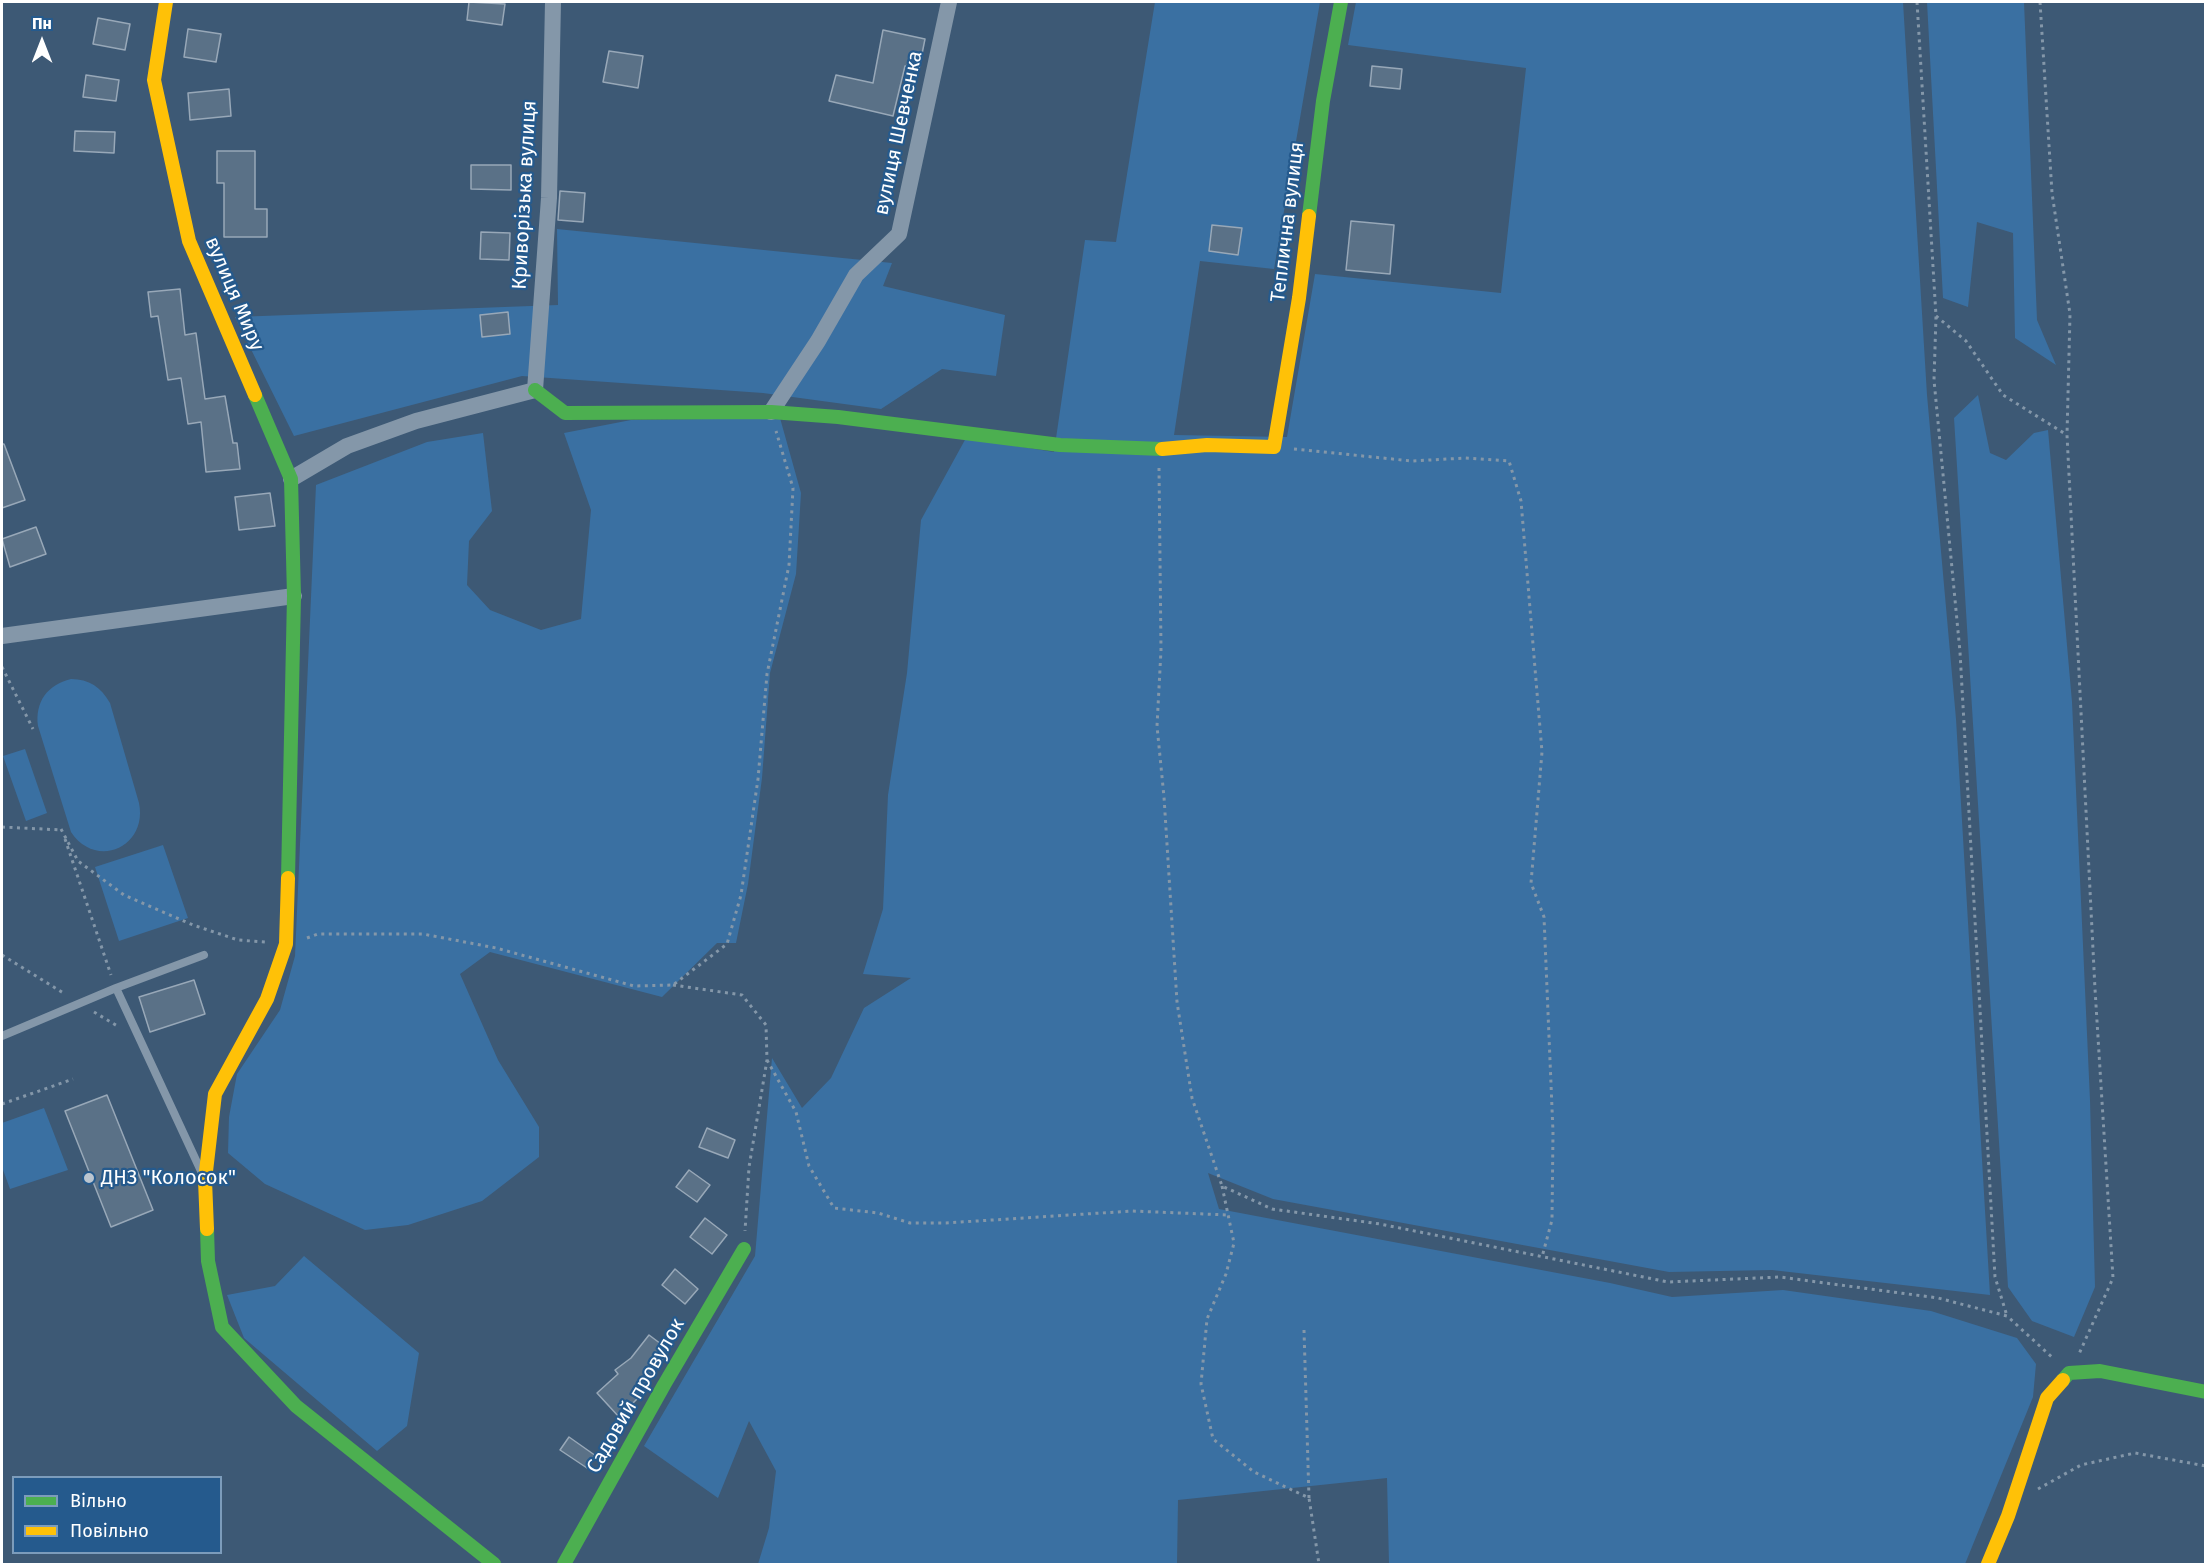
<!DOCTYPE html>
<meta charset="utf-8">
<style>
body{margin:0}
#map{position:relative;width:2207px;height:1566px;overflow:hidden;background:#3d5975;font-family:"Fira Sans",sans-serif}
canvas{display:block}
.frame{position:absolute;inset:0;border:3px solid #fff;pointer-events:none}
.legend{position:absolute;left:12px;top:1476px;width:210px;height:78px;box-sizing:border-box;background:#255a8d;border:2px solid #7c9cbb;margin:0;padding:8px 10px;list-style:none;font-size:18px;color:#fff}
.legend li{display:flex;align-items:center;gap:12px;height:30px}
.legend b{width:30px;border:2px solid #7c9cbb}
.north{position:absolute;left:12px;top:12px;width:60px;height:60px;-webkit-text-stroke:4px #255a8d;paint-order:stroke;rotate:0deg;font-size:16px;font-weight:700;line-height:24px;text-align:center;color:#fff}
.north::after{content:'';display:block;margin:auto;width:21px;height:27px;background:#fff;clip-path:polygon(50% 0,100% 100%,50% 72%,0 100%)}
</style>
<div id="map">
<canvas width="2207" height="1566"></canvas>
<div class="frame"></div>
<ul class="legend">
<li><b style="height:8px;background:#4caf50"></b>Вільно</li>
<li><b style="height:8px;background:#ffc107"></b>Повільно</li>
</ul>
<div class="north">Пн</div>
</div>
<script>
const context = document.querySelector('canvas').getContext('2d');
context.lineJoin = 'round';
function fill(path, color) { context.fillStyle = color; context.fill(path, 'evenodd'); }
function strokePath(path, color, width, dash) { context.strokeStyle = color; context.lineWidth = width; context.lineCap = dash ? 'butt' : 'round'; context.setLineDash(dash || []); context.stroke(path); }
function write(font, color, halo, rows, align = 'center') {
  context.font = font + ' "Fira Sans",sans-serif'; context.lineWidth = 4.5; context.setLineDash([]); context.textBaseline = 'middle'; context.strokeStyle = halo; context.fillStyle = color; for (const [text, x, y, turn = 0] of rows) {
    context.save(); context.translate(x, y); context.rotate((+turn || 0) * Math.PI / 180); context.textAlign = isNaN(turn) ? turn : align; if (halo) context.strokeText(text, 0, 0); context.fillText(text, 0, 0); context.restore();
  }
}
fill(new Path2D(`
 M1155 2H1320L1274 269 1200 261 1174 435 1287 437 1315 274 1501 293 1526 68 1348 45 1356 2H1903L1927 395 1956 719 1990 1295 1772 1270 1669 1272 1273 1199 1208 1173 1219 1209 1610 1283 1672 1297 1783 1290 1931 1311 2017 1338 2036 1364 2033 1397 1965 1564H1389L1387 1478 1178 1500 1177 1564H758L769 1528 776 1471 749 1421 718 1498 644 1446 755 1256 772 1058 802 1108 831 1078 864 1008 911 978 863 974 883 909 888 795 907 673 921 520 966 438 1054 452 1085 240 1116 242Z
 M1927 2H2024L2037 320 2056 365 2015 338 2013 233 1977 222 1968 307 1943 298Z
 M557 229 892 263 883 286 1005 315 996 376 942 369 881 409 763 393 522 376 294 436 235 317 558 305Z
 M1978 395 1990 453 2006 460 2034 433 2048 430 2072 702 2090 1100 2095 1287 2074 1337 2032 1321 2008 1287 1954 418Z
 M780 418 801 493 796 574 770 673 762 778 748 884 736 943H717L662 997 490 952 460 974 498 1060 539 1127V1157L482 1201 408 1225 365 1230 265 1184 228 1153 229 1117 237 1074 280 1010 295 956 316 485 427 442 483 433 492 511 469 541 467 585 490 610 541 630 581 619 591 510 564 433 631 420Z
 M71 679C89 679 101 687 110 703L139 803C148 847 96 870 71 832L38 726C35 702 47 685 71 679Z
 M25 749 47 813 26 821 3 756Z
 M163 845 188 918 119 941 95 867Z
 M44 1108 68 1170 10 1189 2 1167V1123Z
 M304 1256 419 1353 407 1426 377 1451 244 1338 227 1295 275 1286Z`), '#3a70a2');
const building = new Path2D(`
 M469 2 505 4 502 25 467 20Z
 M98 18 130 24 125 50 93 44Z
 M188 29 221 34 216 62 184 57Z
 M883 30 925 39 919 69 905 66 893 116 829 101 836 75 873 83Z
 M609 51 643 56 638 88 603 82Z
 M1372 66 1402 69 1400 89 1370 86Z
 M86 75 119 80 116 101 83 97Z
 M229 89 231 116 190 120 188 93Z
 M75 131 115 132 114 153 74 151Z
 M217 151H255V209H267V237H224V183H217Z
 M471 165H511V190L471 189Z
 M560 191 585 193 583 222 558 220Z
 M1351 221 1394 225 1390 274 1346 270Z
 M1212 225 1242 228 1238 255 1209 251Z
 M481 232 510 233 509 260 480 259Z
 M180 289 185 335 196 333 205 399 225 396 233 443H237L240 469 206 472 201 422 188 424 181 378 168 380 158 316 151 317 148 292Z
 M508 312 510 334 482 337 480 315Z
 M2 444H4L25 500 2 508Z
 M270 493 275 526 239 530 235 497Z
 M36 527 46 554 10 567 2 539Z
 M194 980 205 1014 150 1032 139 997Z
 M107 1095 153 1210 111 1227 65 1111Z
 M707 1128 735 1140 728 1158 699 1147Z
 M689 1170 710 1185 697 1202 676 1187Z
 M705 1218 727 1235 712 1254 690 1237Z
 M675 1269 698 1289 685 1304 662 1285Z
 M649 1335 669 1350 646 1382 649 1385 641 1398H638L619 1417 597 1393 618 1374 615 1370 631 1358Z
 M569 1437 596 1456 587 1468 560 1450Z`);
fill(building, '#5a7187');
strokePath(building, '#98a8b8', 1.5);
strokePath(new Path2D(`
 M1917 2 1936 316 1934 380 1960 652 1995 1277 2007 1316
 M2040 2 2052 193 2070 314 2067 435 2095 989 2113 1278 2079 1354
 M1936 316 1966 341 2003 395 2067 435
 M1294 449 1412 461 1465 458 1509 461 1521 501 1542 752 1531 883 1544 917 1553 1132 1552 1220 1542 1257
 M1159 468 1161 650 1157 726 1164 797 1177 1002 1192 1098 1222 1186 1272 1209 1380 1224 1668 1282 1780 1277 1938 1298 2007 1316 2054 1359
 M2 667 33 729
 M2 827 62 830
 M61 829 78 861 124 895 193 925 238 940 265 942
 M65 839 111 975
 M307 938 318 934H423L496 948 634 986 673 985 727 944 741 895 758 779 767 674 789 565 793 488 776 431
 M2 955 65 994
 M673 985 742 995 766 1025 767 1060 749 1167 745 1231
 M94 1012 119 1027
 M767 1060 796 1112 809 1166 834 1208 878 1213 910 1223H946L1132 1211 1228 1215
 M2 1104 73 1079
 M1222 1186 1234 1243 1226 1274 1207 1319 1201 1384 1213 1439 1254 1472 1309 1498 1319 1564
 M1304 1330 1309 1498
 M2038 1489 2081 1465 2135 1453 2206 1466`), '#8497a9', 3, [3, 4.5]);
strokePath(new Path2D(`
 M116 988 204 955
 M2 1036 116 988 201 1171`), '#8497a9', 8);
strokePath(new Path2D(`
 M771 412 818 341 856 275 899 234 949 2
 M291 479 347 446 416 421 535 390 549 198 553 2
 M2 636 294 596`), '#8497a9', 16);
strokePath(new Path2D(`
 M1309 216 1323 101 1341 2
 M535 390 565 413 771 412 838 417 1060 445 1162 449
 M255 395 291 479 294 596 288 878
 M207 1229 208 1261 222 1327 296 1406 494 1564
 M2063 1380 2069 1373 2100 1371 2206 1392
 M564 1564 664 1385 744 1249`), '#4caf50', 14);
strokePath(new Path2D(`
 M166 2 154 80 189 241 255 395
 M1162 449 1207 445 1274 447 1299 298 1309 216
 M207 1229 205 1180 215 1094 267 999 286 944 288 878
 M1988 1564 2008 1516 2047 1398 2063 1380`), '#ffc107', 14);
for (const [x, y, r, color] of [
 [89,1178,6,"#bbc5cf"]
]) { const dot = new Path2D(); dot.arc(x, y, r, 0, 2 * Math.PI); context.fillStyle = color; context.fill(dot); strokePath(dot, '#255a8d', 2); }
write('20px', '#fff', '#255a8d', [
 ["вулиця Шевченка",899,133,-78],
 ["Криворізька вулиця",525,195,-87],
 ["Теплична вулиця",1288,222,-83],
 ["вулиця Миру",234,294,67],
 ["Садовий провулок",636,1396,-60]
]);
write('20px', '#fff', '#255a8d', [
 ["ДНЗ \"Колосок\"",101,1178]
], 'left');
</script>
